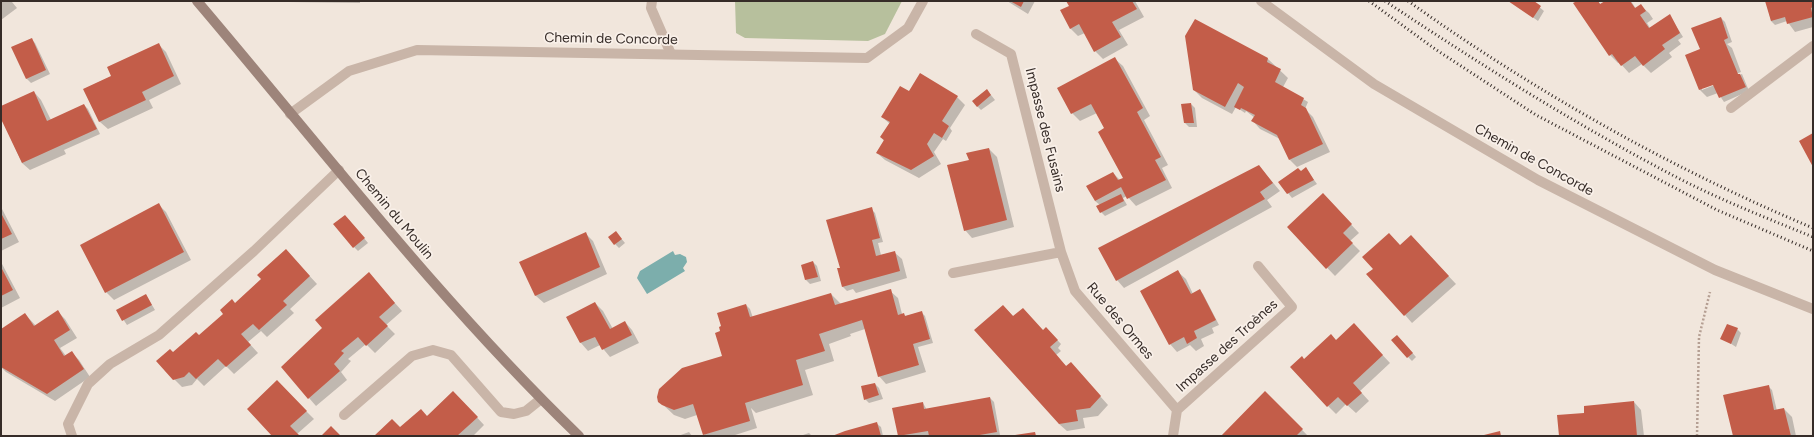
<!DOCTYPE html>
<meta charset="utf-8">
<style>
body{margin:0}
#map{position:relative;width:1814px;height:437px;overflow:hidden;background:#f1e6dc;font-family:Figtree,sans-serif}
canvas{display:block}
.frame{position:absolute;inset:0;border:2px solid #362c28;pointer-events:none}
</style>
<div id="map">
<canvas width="1814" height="437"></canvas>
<div class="frame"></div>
</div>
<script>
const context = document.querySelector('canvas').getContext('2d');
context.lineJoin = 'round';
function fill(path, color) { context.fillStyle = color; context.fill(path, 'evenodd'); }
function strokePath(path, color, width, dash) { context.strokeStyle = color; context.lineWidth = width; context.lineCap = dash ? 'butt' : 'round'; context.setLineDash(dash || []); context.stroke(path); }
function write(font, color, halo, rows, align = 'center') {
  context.font = font + ' Figtree,sans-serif'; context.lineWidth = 3.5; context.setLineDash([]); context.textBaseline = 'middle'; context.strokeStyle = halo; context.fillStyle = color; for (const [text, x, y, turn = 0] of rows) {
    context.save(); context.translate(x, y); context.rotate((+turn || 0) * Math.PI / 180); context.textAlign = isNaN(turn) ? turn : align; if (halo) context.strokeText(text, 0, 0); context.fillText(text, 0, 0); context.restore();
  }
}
fill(new Path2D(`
 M735 1H902L885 34 868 41 745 38 736 33Z`), '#b7c09d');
fill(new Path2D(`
 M673 251 675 255 680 254 686 257 687 262 683 268 685 271 647 294 637 278 640 271Z`), '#7caeac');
fill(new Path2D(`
 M1 1H14L12 2 17 8 1 20Z
 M287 1H360V3L288 2Z
 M1007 1H1035L1028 14Z
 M1067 1H1135L1144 17 1119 30 1128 45 1103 59 1095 51 1085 33 1078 36 1071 29 1061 11 1070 6Z
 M1510 1H1532L1544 11 1538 21Z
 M1578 1H1598L1601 5 1607 1H1631L1636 9 1641 6 1649 13 1653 19 1647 23 1650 28 1670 16 1683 37 1678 40 1681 44 1669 53 1672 57 1651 73 1642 64 1629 73 1619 62 1618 63 1610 55 1575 4Z
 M1766 1H1813V27L1795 32 1787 21 1775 25 1771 21Z
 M1721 18 1725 22 1732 42 1727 44 1732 48 1741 72 1702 88V90L1742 74 1749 91 1724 102 1718 93 1707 97 1700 90 1701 50Z
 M31 39 35 43 50 74 31 83 27 79 13 48Z
 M158 44 166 52 181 84 149 100 153 108 108 129 100 122 84 89 112 76Z
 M1254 52 1268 59 1288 78 1283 87 1308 102 1305 109 1313 117 1330 152 1297 167 1290 160 1280 139 1260 129 1253 121 1255 118 1246 111 1245 113 1236 107 1232 114 1202 98 1194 90Z
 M1115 59 1123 66 1150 116 1144 120 1168 165 1162 168 1172 188 1136 206 1127 196 1123 198 1127 205 1105 216 1101 212 1100 205 1095 201 1113 173 1120 180 1124 178 1106 129 1097 113 1080 121 1072 113 1058 88Z
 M921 74 957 97 965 105 950 128 952 131 946 141 943 139 934 152 941 164 919 178 885 160 877 153 884 141 881 137 890 124 882 117 909 93Z
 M987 90 995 100 981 110 977 106Z
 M34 92 41 100 51 120 84 105 88 109 100 134 64 150 66 154 30 170 22 163 1 117V108Z
 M1191 104 1195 108 1197 127H1189L1185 123Z
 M989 149 997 157 1014 227 972 238 965 230Z
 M1259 166 1280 191 1267 200 1272 207 1124 288 1117 280Z
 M1306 169 1317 184 1292 198 1279 182Z
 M1330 202 1359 233 1350 241 1360 251 1335 276 1288 227Z
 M159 205 166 212 191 260 114 300 106 292Z
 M1 207 19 242 1 251Z
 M871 209 875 213 883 242 878 243 881 255 894 252 902 259 907 278 856 293 853 289 847 291 843 287 838 269 841 268Z
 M349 220 368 243 358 251 354 247Z
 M586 234 593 241 607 274 544 303 536 296 521 263Z
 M1411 236 1456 284 1412 323 1405 315 1374 269Z
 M620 237 625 243 619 248 615 244Z
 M293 258 317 284 290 309 294 313 267 337 261 331 248 342 258 353 234 374 226 366 204 386 197 379 192 385 182 387 174 379 173 353 200 336 235 304Z
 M1 262 20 298 1 308Z
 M813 262 817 266 821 281 810 284 806 280Z
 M1178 272 1186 279 1193 294 1199 290 1203 294 1219 325 1212 328 1214 333 1201 339 1204 346 1196 351 1190 345 1177 352 1170 344Z
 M369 274 402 311 386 325 395 334 375 353 366 344 348 359 351 361 341 372 347 380 316 406 309 398 323 328Z
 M890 291 898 298 902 314 906 316 921 312 925 316 933 343 918 347 926 372 886 384 879 376 865 329 850 334 851 336 829 344 834 361 805 370 813 395 756 413 751 408 757 428 732 436H705L697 415 685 419 674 415 659 401 723 357 722 332 746 305 750 309 753 318 831 294 841 304Z
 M146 295 155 310 127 325 117 310Z
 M595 303 603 311 613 329 625 322 632 330 639 343 610 357 600 345 588 351 581 343 568 318Z
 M1003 306 1014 317 1043 331 1046 328 1061 344 1058 348 1061 351 1056 355 1067 367 1091 386 1108 405 1098 416 1083 418 1085 428 1067 431 1059 424Z
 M58 312 65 319 77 338 60 348 66 356 71 352 79 360 90 377 55 401 6 372 1 367V330L25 314 36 326Z
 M1737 329 1741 333 1736 347 1722 338Z
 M1361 332 1390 363 1360 391 1369 401 1356 413 1346 404 1336 414 1319 397 1304 360 1336 341Z
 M1401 340 1416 357 1412 361 1408 357Z
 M277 382 314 419 297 434 299 436H274Z
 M875 384 879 388 883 399 869 403 865 399Z
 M1768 386 1772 390 1777 411 1784 409 1792 417 1796 436H1734Z
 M1265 392 1308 436H1222Z
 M990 398 994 402 1000 435 899 436 894 409 923 403 927 410Z
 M461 400 484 425 473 436H376L401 428Z
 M1634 402 1641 410 1644 436H1560L1585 413Z
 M876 423 881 427 883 436H835Z
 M689 432 692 436H678Z
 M809 433 812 436H800Z`), '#0003');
fill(new Path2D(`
 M1010 1H1024L1021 7Z
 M1066 1H1132L1137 9 1112 22 1121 37 1094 52 1079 24 1070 29 1060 10 1069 6Z
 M1508 1H1534L1541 6 1533 18Z
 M1577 1H1598L1600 4 1605 1H1630L1635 8 1641 4 1646 11 1640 15 1649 28 1670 14 1680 33 1662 45 1665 49 1643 66 1635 56 1621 66 1612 54 1609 56 1573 3Z
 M1765 1H1813V7L1811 8 1813 17 1787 24 1785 17 1771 21Z
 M1721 17 1728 38 1724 40 1738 74H1740L1746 87 1719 98 1713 85 1699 90 1685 55 1700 49 1691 28Z
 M1195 19 1268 58 1267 62 1281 69 1275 82 1304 98 1301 105 1306 108 1323 144 1289 160 1277 135 1251 121 1255 115 1241 108 1240 110 1234 107 1244 87 1238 83 1225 107 1193 90 1185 36Z
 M32 38 46 70 26 79 11 47Z
 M159 43 174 76 142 92 146 100 99 122 83 89 111 76 107 67Z
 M1115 57 1143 108 1137 112 1161 157 1155 160 1166 180 1127 199 1121 187 1095 201 1086 186 1113 172 1118 180 1123 178 1098 132 1104 128 1091 104 1071 114 1057 88Z
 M920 73 958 96 942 121 949 126 942 138 934 133 927 144 934 156 911 170 876 153 884 140 880 137 890 122 881 117 900 86 909 91Z
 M987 89 991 95 977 107 972 101Z
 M34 91 47 121 84 104 97 129 22 163 1 119V106Z
 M1191 103 1194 123H1184L1181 104Z
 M1813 133V167L1799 141Z
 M989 148 1007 220 964 231 947 165 969 160 966 153Z
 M1259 165 1273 183 1260 192 1265 199 1116 281 1098 248Z
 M1306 167 1314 180 1287 194 1278 182 1298 168 1301 171Z
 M1323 193 1352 224 1343 233 1353 243 1326 269 1287 227Z
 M1121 194 1124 201 1100 213 1096 206Z
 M159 203 184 252 105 293 80 245Z
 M872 207 880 238 872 240 876 256 895 251 900 271 842 287 837 268H840L826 220Z
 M1 213 12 234 1 239Z
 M345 215 365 238 353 248 333 224Z
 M616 231 622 239 614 245 608 237Z
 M586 232 600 267 535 296 519 262Z
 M1389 233 1400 245 1411 235 1449 276 1404 316 1366 274 1373 269 1362 257Z
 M286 249 310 276 283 301 287 305 259 330 253 324 241 334 251 345 226 367 218 359 196 379 189 372 184 377 173 380 156 361 170 349 173 352 196 332 199 335 223 314 220 310 232 299 235 303 261 279 257 275Z
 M813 261 818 277 805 280 801 265Z
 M1 267 13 290 1 296Z
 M1178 270 1191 294 1200 289 1216 320 1194 331 1197 338 1187 344 1184 337 1169 345 1140 291Z
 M369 272 395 303 379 317 388 326 366 346 358 337 341 351 344 353 334 364 340 371 308 399 281 367 322 328 315 320Z
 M891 289 898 315 904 313 905 316 922 311 930 339 913 344 919 365 878 377 862 320 819 334 825 351 796 360 803 385 745 403 750 421 703 435 693 404 674 410 662 405 658 402 657 397 659 389 682 368 722 356 715 333 720 331 719 327 721 326 717 313 746 304 750 317 831 293 835 305Z
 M146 294 152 305 122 321 116 310Z
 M595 302 610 329 625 321 632 335 602 350 595 337 580 343 566 317Z
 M1003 305 1013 316 1023 308 1043 330 1046 327 1058 340 1050 347 1066 366 1071 362 1101 396 1090 408 1076 410 1078 421 1059 424 974 330Z
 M58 310 70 330 54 340 64 356 72 351 84 369 47 394 1 367V329L25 313 34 326Z
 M1354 323 1383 355 1353 383 1362 393 1347 406 1338 397 1327 407 1290 367 1302 356 1304 359 1331 334 1336 340Z
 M1727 324 1738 328 1731 344 1720 339Z
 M1397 335 1413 353 1407 358 1391 340Z
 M277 380 307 411 290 426 300 436H272L247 409Z
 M875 383 879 395 864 400 861 386Z
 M1769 385 1774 410 1784 408 1791 436H1733L1723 395Z
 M453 391 478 417 457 436H374L392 419 400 427 421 409 427 416Z
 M1265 391 1303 429 1296 436H1221Z
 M990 397 997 432 974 436H929L928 431 898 436 892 408 923 402 924 409Z
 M1634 401 1637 436H1559L1557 415 1584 413V406Z
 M877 422 881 436H832L845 431Z
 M331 426 341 436H321Z
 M1500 431 1501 436H1484V435Z
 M1035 432 1036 436H1015V435Z`), '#c35d49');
strokePath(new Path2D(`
 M1697 436 1699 337 1710 292`), '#b59f93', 2.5, [2, 2]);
strokePath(new Path2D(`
 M652 1 651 8 671 54
 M1731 108 1813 46`), '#c9b5a8', 10);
strokePath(new Path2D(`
 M1261 1 1374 84 1538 180 1715 270 1813 309
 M976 34 1011 54 1061 252
 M290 114 349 71 417 50 867 58 908 28 923 1
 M953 273 1061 252 1075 291 1177 410 1173 436
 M1177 410 1292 307 1258 266
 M344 415 412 356 433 350 451 355 501 412 514 414 526 411 541 399
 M72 436 68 424 88 384 110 364 159 335 254 251 339 170`), '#c9b5a8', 10);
strokePath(new Path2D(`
 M197 1C322 148 440 302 579 436`), '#9d847a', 10);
strokePath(new Path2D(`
 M1369 1 1435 49 1536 115 1717 210 1813 251
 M1385 1C1481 65 1578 126 1680 179 1723 201 1769 219 1813 237
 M1408 1C1534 91 1670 168 1813 228`), '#362c28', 3, [1, 3]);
write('14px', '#362c28', '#f9f0e9', [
 ["Chemin de Concorde",611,39,1],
 ["Impasse des Fusains",1045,130,76],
 ["Chemin de Concorde",1534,160,29],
 ["Chemin du Moulin",394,214,50],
 ["Rue des Ormes",1120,321,50],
 ["Impasse des Troènes",1227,346,-42]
]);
</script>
